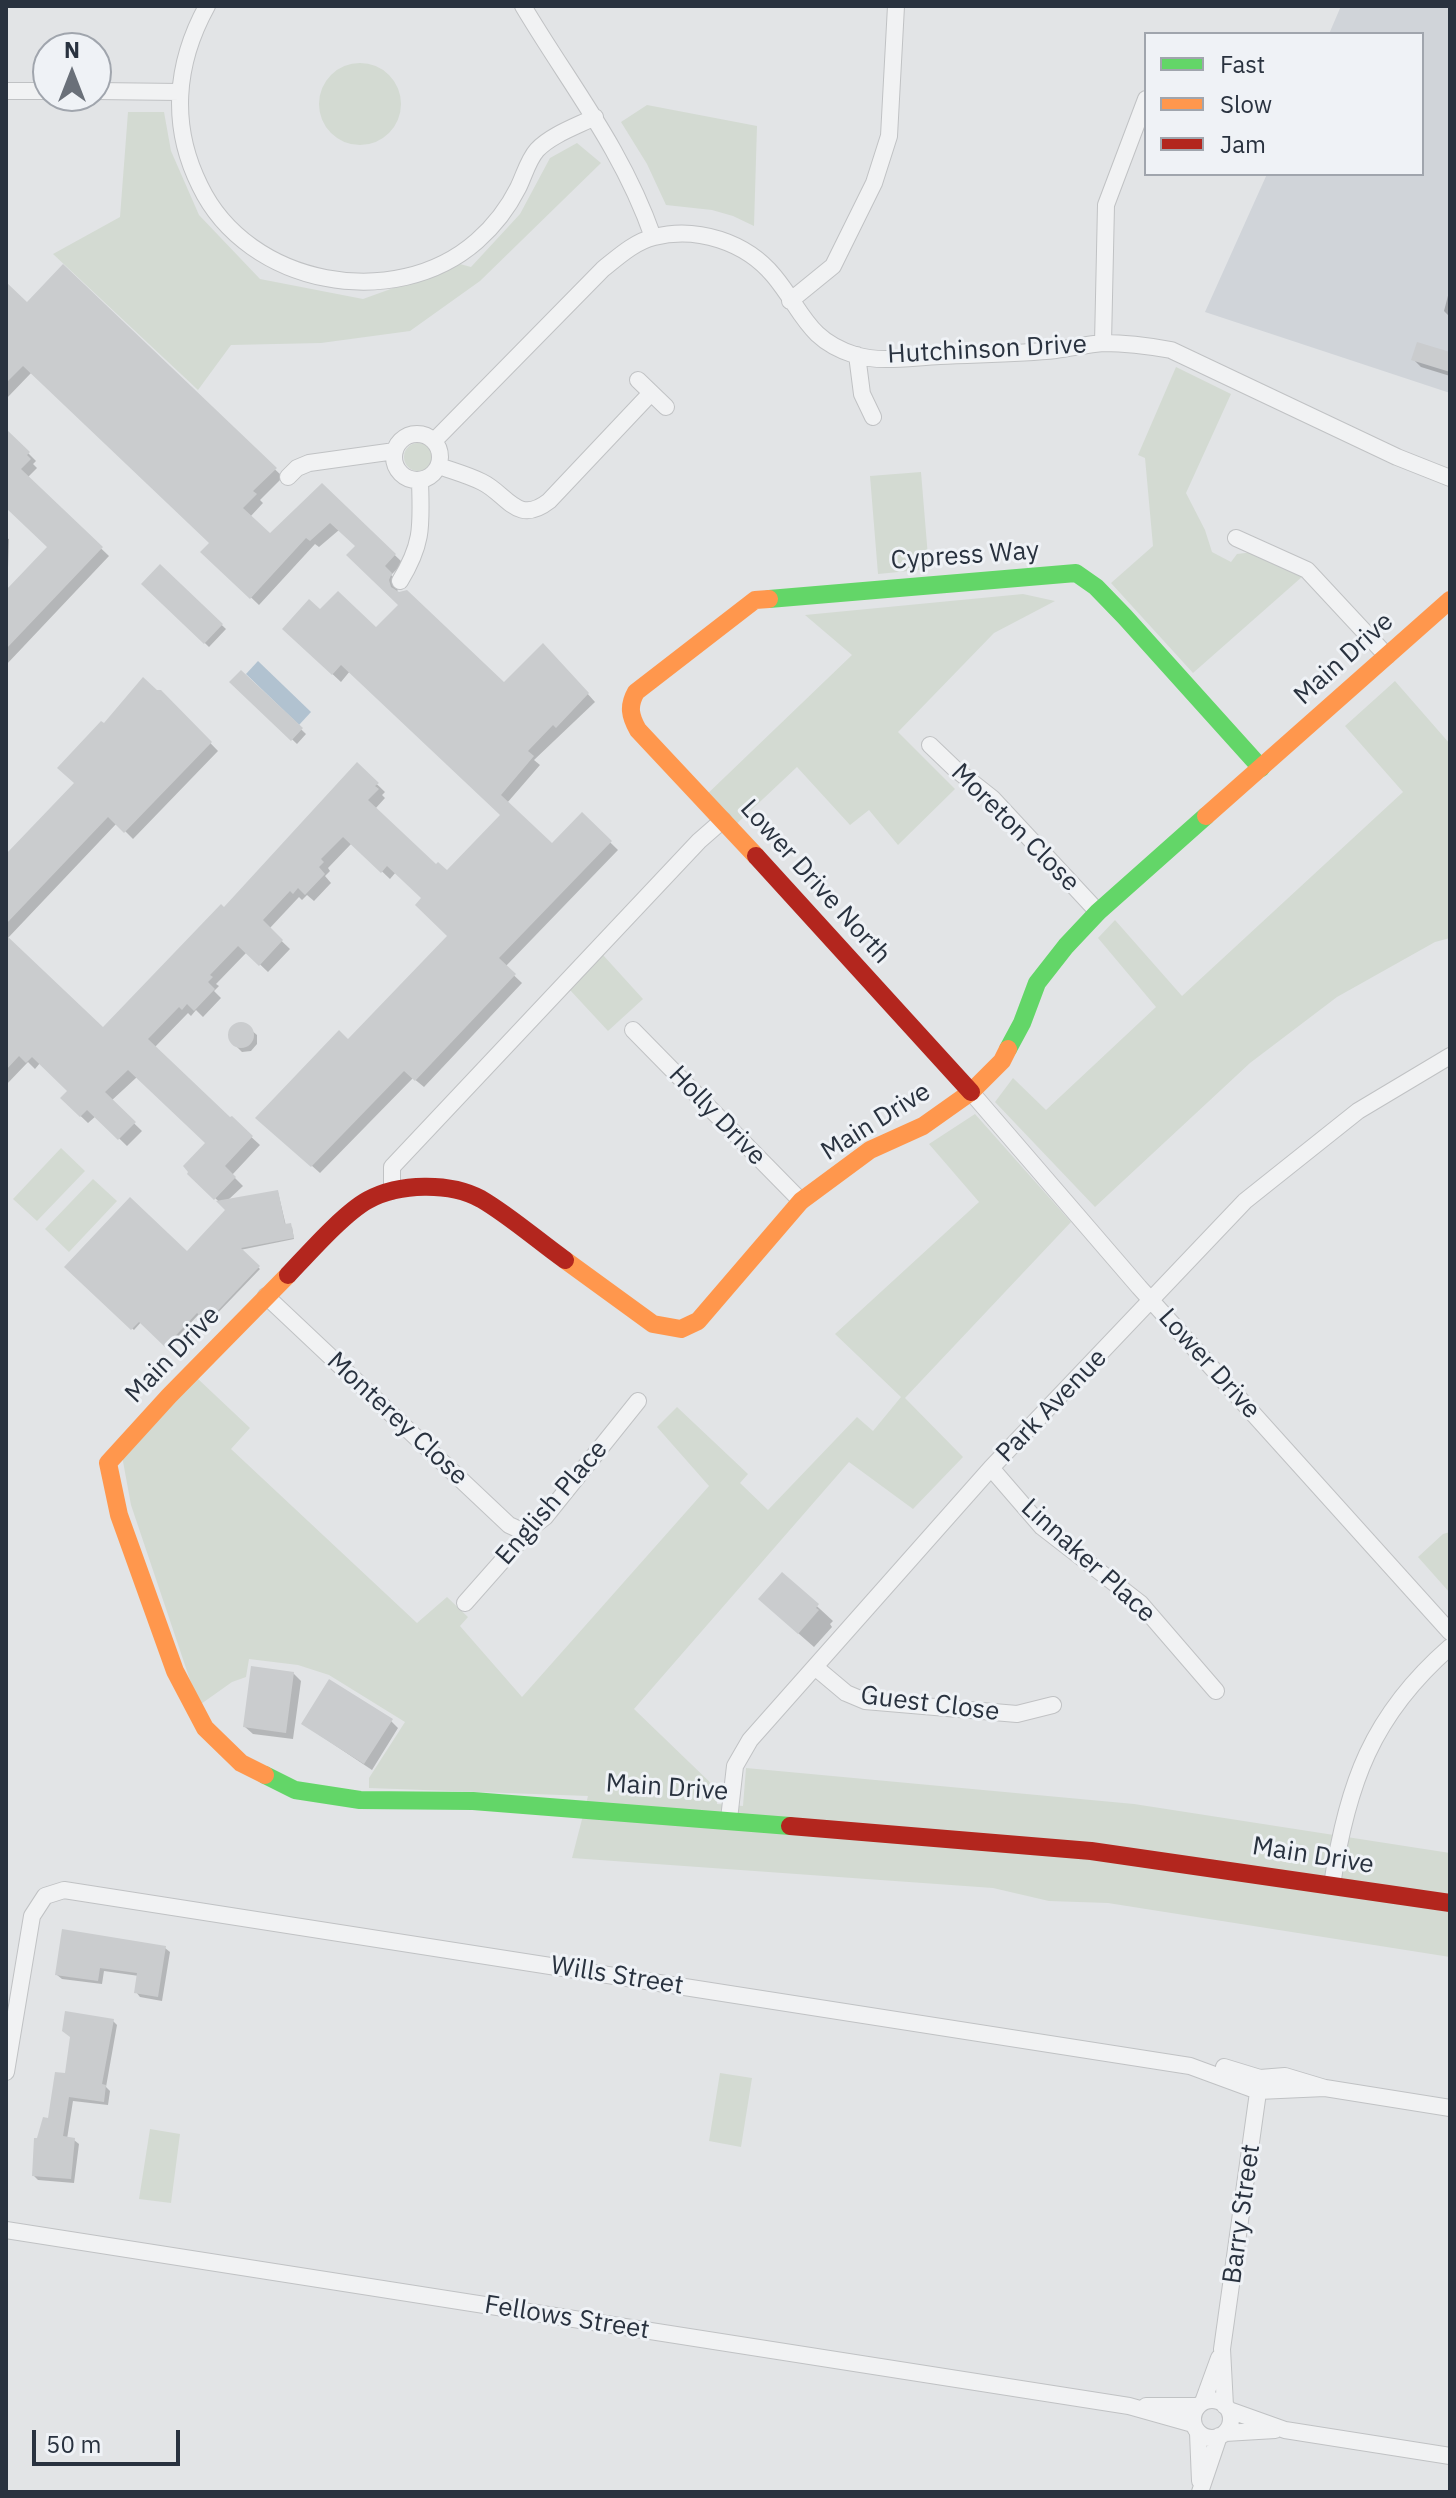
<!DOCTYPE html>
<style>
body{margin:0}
#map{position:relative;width:1456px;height:2498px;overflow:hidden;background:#e2e4e6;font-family:"IBM Plex Sans",sans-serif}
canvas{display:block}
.frame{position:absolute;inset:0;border:8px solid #29323f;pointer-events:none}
.legend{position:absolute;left:1144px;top:32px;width:280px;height:144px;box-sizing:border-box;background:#eff2f6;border:2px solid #a0a5ad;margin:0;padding:10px 14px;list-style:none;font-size:24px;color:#29323f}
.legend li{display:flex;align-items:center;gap:16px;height:40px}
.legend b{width:40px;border:2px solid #a0a5ad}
.north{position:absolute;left:32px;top:32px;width:80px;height:80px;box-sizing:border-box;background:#eff2f6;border:2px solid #a0a5ad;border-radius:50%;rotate:0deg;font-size:22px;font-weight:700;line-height:32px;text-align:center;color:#29323f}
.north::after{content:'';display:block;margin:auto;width:28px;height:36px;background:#6a7079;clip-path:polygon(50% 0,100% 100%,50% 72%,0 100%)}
.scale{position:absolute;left:32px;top:2430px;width:148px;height:36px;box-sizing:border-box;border:4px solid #29323f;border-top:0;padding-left:10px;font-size:24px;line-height:28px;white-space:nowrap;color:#29323f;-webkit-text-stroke:6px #eff2f6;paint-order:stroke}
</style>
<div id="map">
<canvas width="1456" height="2498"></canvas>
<div class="frame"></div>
<ul class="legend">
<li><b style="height:10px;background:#63d668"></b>Fast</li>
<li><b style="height:10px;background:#ff974d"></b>Slow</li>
<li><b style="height:10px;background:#b3261e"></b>Jam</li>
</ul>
<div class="north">N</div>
<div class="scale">50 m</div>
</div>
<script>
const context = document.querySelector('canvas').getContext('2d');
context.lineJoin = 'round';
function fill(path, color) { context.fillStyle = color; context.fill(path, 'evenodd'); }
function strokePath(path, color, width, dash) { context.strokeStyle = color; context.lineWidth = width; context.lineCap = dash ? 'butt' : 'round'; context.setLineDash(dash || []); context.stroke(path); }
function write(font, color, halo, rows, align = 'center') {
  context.font = font + ' "IBM Plex Sans",sans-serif'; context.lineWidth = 6; context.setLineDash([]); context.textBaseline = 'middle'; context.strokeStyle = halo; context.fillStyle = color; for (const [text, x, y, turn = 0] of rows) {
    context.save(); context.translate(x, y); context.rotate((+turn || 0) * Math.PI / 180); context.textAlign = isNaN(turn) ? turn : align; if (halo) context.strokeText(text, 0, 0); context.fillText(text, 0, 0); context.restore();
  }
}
fill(new Path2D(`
 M1341 6H1450V393L1205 312 1267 174H1422V34H1329Z`), '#d0d4d9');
fill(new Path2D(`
 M319 104a41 41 0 1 1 82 0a41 41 0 1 1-82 0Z
 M647 105 757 126 754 226 733 216 712 210 666 205 647 164 621 122Z
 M128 112H164L171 151 199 215 260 279 363 299 460 264 471 267 520 214 550 158 577 143 601 163 480 281 410 331 321 343 231 345 198 390 53 254 120 217Z
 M1176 367 1231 394 1186 493 1205 530 1212 552 1231 562 1237 554 1253 552 1303 576 1193 673 1111 583 1153 546 1145 458 1138 455Z
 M404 457a14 14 0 1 1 28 0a14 14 0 1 1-28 0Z
 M921 472 929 569 878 574 870 476Z
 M1023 594 1055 601 994 633 898 732 955 789 898 845 869 810 850 825 797 767 730 830 701 800 852 655 805 615Z
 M1395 681 1450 744V938L1435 942 1337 997 1250 1063 1095 1207 995 1102 1013 1078 1046 1110 1156 1007 1098 938 1115 920 1182 996 1403 792 1345 726Z
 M603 955 643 999 608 1031 570 990Z
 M975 1114 1071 1222 905 1398 963 1457 913 1509 849 1462 634 1709 717 1789V1804L743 1806 746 1768 1134 1804 1450 1853V1957L1108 1903 1049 1901 993 1888 572 1858 588 1796 369 1788V1778L405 1722 329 1675 298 1665 249 1659 246 1677 232 1682 201 1704 190 1680 131 1505 122 1456 197 1378 250 1428 231 1449 417 1623 447 1597 468 1617 460 1626 522 1697 709 1486 657 1427 677 1407 748 1474 740 1483 768 1510 857 1417 873 1431 901 1397 835 1334 979 1202 929 1144Z
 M61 1148 85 1171 37 1221 13 1199Z
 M93 1179 117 1201 69 1252 45 1229Z
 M1450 1532V1593L1418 1557 1443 1534Z
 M720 2073 752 2078 741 2147 709 2141Z
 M150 2129 180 2134 171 2203 139 2199Z`), '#d3dad2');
fill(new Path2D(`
 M258 661 311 712 299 725 246 674Z`), '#b1c2d0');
fill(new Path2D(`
 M63 267 283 477 260 500 263 503 250 517 270 536 322 485 403 563 391 575 399 582 397 593 504 684 551 653 595 702 534 760 540 765 507 803 552 846 582 815 618 850 505 967 522 983 424 1087 413 1078 320 1173 266 1125 450 937 424 898 396 872 390 879 352 843 328 868 330 871 325 876 331 883 314 901 307 895 302 900 299 897 269 929 290 949 268 972 247 952 216 984 219 986 214 991 221 998 203 1017 196 1010 191 1016 188 1013 154 1048 260 1145 232 1175 243 1186 227 1201 278 1192 286 1226 292 1227 294 1239 240 1250 260 1269 209 1322 200 1313 168 1347 142 1321 134 1330 66 1267 187 1253 228 1210 189 1174 208 1143 137 1077 111 1101 142 1131 127 1146 96 1116 88 1123 70 1106V1091L40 1063 35 1069 28 1062 6 1085V857L76 783 104 726 156 692H161L218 751 133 839 117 823 7 939 103 1030 224 910 357 765 385 792 382 795 385 798 375 809 436 867 447 873 502 815 350 671 341 682 284 629 320 612 376 630 401 605 357 547 339 530 319 547 315 544 259 605 203 552 211 543 32 372 6 399V285L27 305Z
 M1450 288V317L1444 311Z
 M1450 354V376L1421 367 1414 360Z
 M9 434 36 461 33 464 37 468 27 478 109 556 6 665V592L50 548 6 506V437Z
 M6 538 9 539 8 568 6 566Z
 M160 567 226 629 209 647 144 584Z
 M241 672 306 734 297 744 232 682Z
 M244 1024 257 1035V1044L251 1051 242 1052 230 1040 229 1031 235 1025Z
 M782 1574 833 1621 830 1624 832 1627 814 1647 775 1613Z
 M293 1673 301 1681 293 1739 253 1734 245 1727Z
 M391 1721 398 1728 372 1770 303 1724Z
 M165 1948 170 1952 162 2001 140 1997 136 1992 139 1976 104 1971 102 1984 62 1979 57 1975Z
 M113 2021 117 2025 106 2087 110 2091 108 2105 73 2101 67 2139 74 2140 79 2144 74 2183 38 2180 34 2176 49 2120 66 2076Z`), '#0003');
fill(new Path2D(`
 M63 264 277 468 253 491 257 494 243 508 270 533 322 483 396 554 385 566 392 573 389 580 391 587 399 592 407 590 504 682 543 643 589 693 556 728 553 725 528 751 534 756 501 795 552 843 582 812 612 841 499 958 516 974 415 1081 404 1071 311 1167 255 1118 339 1030 348 1039 447 936 415 905 421 898 387 866 381 873 343 837 321 859 324 862 319 867 325 874 305 895 298 888 293 894 290 891 263 920 283 940 259 966 238 946 210 975 213 977 208 982 215 989 194 1011 187 1004 182 1010 179 1007 148 1039 230 1117 232 1116 253 1136 225 1166 236 1177 214 1200 187 1174 188 1172 183 1166 205 1143 128 1070 105 1092 136 1122 118 1140 87 1110 80 1117 60 1098 67 1091 32 1057 26 1063 19 1056 6 1070V935L103 1027 221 904 224 907 357 762 379 783 375 786 379 789 368 800 436 864 438 862 447 870 500 815 341 665 332 675 282 629 309 599 320 609 338 591 376 627 398 605 346 555 355 546 330 523 310 541 306 538 250 599 200 552 209 543 23 366 6 383V282L27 302Z
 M1417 342 1450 352V372L1411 360Z
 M6 429 30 452 27 455 31 459 21 469 103 547 6 649V590L47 547 6 508Z
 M160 564 223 624 204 644 141 584Z
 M241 670 303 728 291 741 229 682Z
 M143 677 157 690H161L212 742 124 833 108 817 6 924V854L74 783 57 768 101 721 104 723Z
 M228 1035a13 13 0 1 1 26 0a13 13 0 1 1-26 0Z
 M278 1190 285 1224 291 1223 294 1238 241 1248 260 1266 207 1322 197 1313 165 1347 139 1322 131 1330 64 1267 130 1197 187 1251 225 1210 216 1201Z
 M782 1572 819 1604 816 1608 819 1610 798 1634 758 1599Z
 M251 1666 294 1672 286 1733 243 1727Z
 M329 1679 393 1719 364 1764 301 1724Z
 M62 1929 166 1946 158 1997 134 1993 137 1973 100 1968 98 1981 55 1975Z
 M65 2011 114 2019 102 2084 106 2085 104 2102 69 2097 63 2136 75 2138 71 2179 32 2176 34 2138H37L43 2117 48 2118 55 2072 65 2073 70 2037 62 2031Z`), '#caccce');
const street = new Path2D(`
 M207 6C175 64 170 126 200 186 248 286 395 313 477 241 494 226 508 208 518 188 524 176 528 160 537 150 551 135 577 126 595 117
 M523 6C570 85 622 148 653 237
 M6 91H48
 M96 91 180 92
 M790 301 833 266 874 183 889 136 896 6
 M1103 343 1106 205 1146 99
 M857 355 862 394 873 417
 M638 380 666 407
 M394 457a23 23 0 1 1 46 0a23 23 0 1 1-46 0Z
 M434 441 603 269C618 257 634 242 654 237 697 226 746 242 774 276 803 311 807 340 855 355 881 363 913 357 940 356 979 354 1018 354 1056 350 1072 348 1088 344 1104 343 1127 343 1149 346 1171 350L1397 457 1450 478
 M439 466C453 471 468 475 482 482 507 494 517 526 549 501L651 393
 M288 477 297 468 309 463 395 451
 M1236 538 1307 570 1387 656
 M400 581C424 542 421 524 420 480
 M930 745 954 768 992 798 1098 912
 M633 1030 801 1201
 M971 1092 1139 1287 1450 1632
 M392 1191V1167L699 841 723 820
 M266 1296 509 1525 520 1530 533 1526
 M991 1468 1042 1527 1140 1603 1216 1691
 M465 1603 533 1526 545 1517 638 1401
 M815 1667 846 1693 865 1701 1017 1714 1053 1705
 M729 1819 735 1766 750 1740 991 1468 1245 1201 1358 1111 1450 1056
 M1332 1885C1347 1784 1372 1715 1450 1647
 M1224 2067 1260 2078 1285 2076 1325 2088 1450 2108
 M6 2072 32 1916 45 1896 64 1890 1190 2066 1258 2091 1325 2088
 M6 2230 1129 2406 1193 2424
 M1193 2419a19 19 0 1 1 38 0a19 19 0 1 1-38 0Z
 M1203 2402 1219 2358
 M1146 2406H1198
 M1225 2406 1222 2349 1260 2078
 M1229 2410 1285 2430 1450 2456
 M1198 2433 1200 2481
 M1225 2433 1275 2430
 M1200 2492 1219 2436`);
strokePath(street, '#c0c2c4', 18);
strokePath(street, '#f1f2f3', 16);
strokePath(new Path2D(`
 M769 599 1076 573 1096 587 1125 617 1261 768
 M1008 1049 1022 1023 1037 983 1066 946 1098 912 1206 816
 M265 1775 295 1790 360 1800 473 1801 790 1826`), '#63d668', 18);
strokePath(new Path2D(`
 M1206 816 1450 600
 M756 856 638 730C630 716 628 706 636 692L755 600 769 599
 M565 1260 653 1324 681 1329 698 1321 801 1201 870 1150 923 1126 971 1092 1002 1061 1008 1049
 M265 1775 241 1763 205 1728 175 1671 119 1515 108 1463 169 1396 288 1275`), '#ff974d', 18);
strokePath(new Path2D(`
 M756 856 971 1092
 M288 1275C308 1254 344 1213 368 1200 399 1183 450 1182 481 1199 510 1216 537 1240 565 1260
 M790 1826 1091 1851 1450 1903`), '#b3261e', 18);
write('26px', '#29323f', '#eff2f6', [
 ["Hutchinson Drive",987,350,-3],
 ["Cypress Way",965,556,-4],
 ["Main Drive",1344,659,-42],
 ["Moreton Close",1015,828,45],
 ["Lower Drive North",815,882,48],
 ["Holly Drive",717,1116,46],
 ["Main Drive",876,1122,-32],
 ["Main Drive",173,1355,-46],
 ["Lower Drive",1209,1364,48],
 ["Park Avenue",1052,1406,-46],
 ["Monterey Close",397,1419,43],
 ["English Place",552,1503,-49],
 ["Linnaker Place",1088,1561,42],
 ["Guest Close",930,1704,7],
 ["Main Drive",667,1788,4],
 ["Main Drive",1313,1856,9],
 ["Wills Street",617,1976,9],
 ["Barry Street",1242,2214,-82],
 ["Fellows Street",567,2318,9]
]);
</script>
